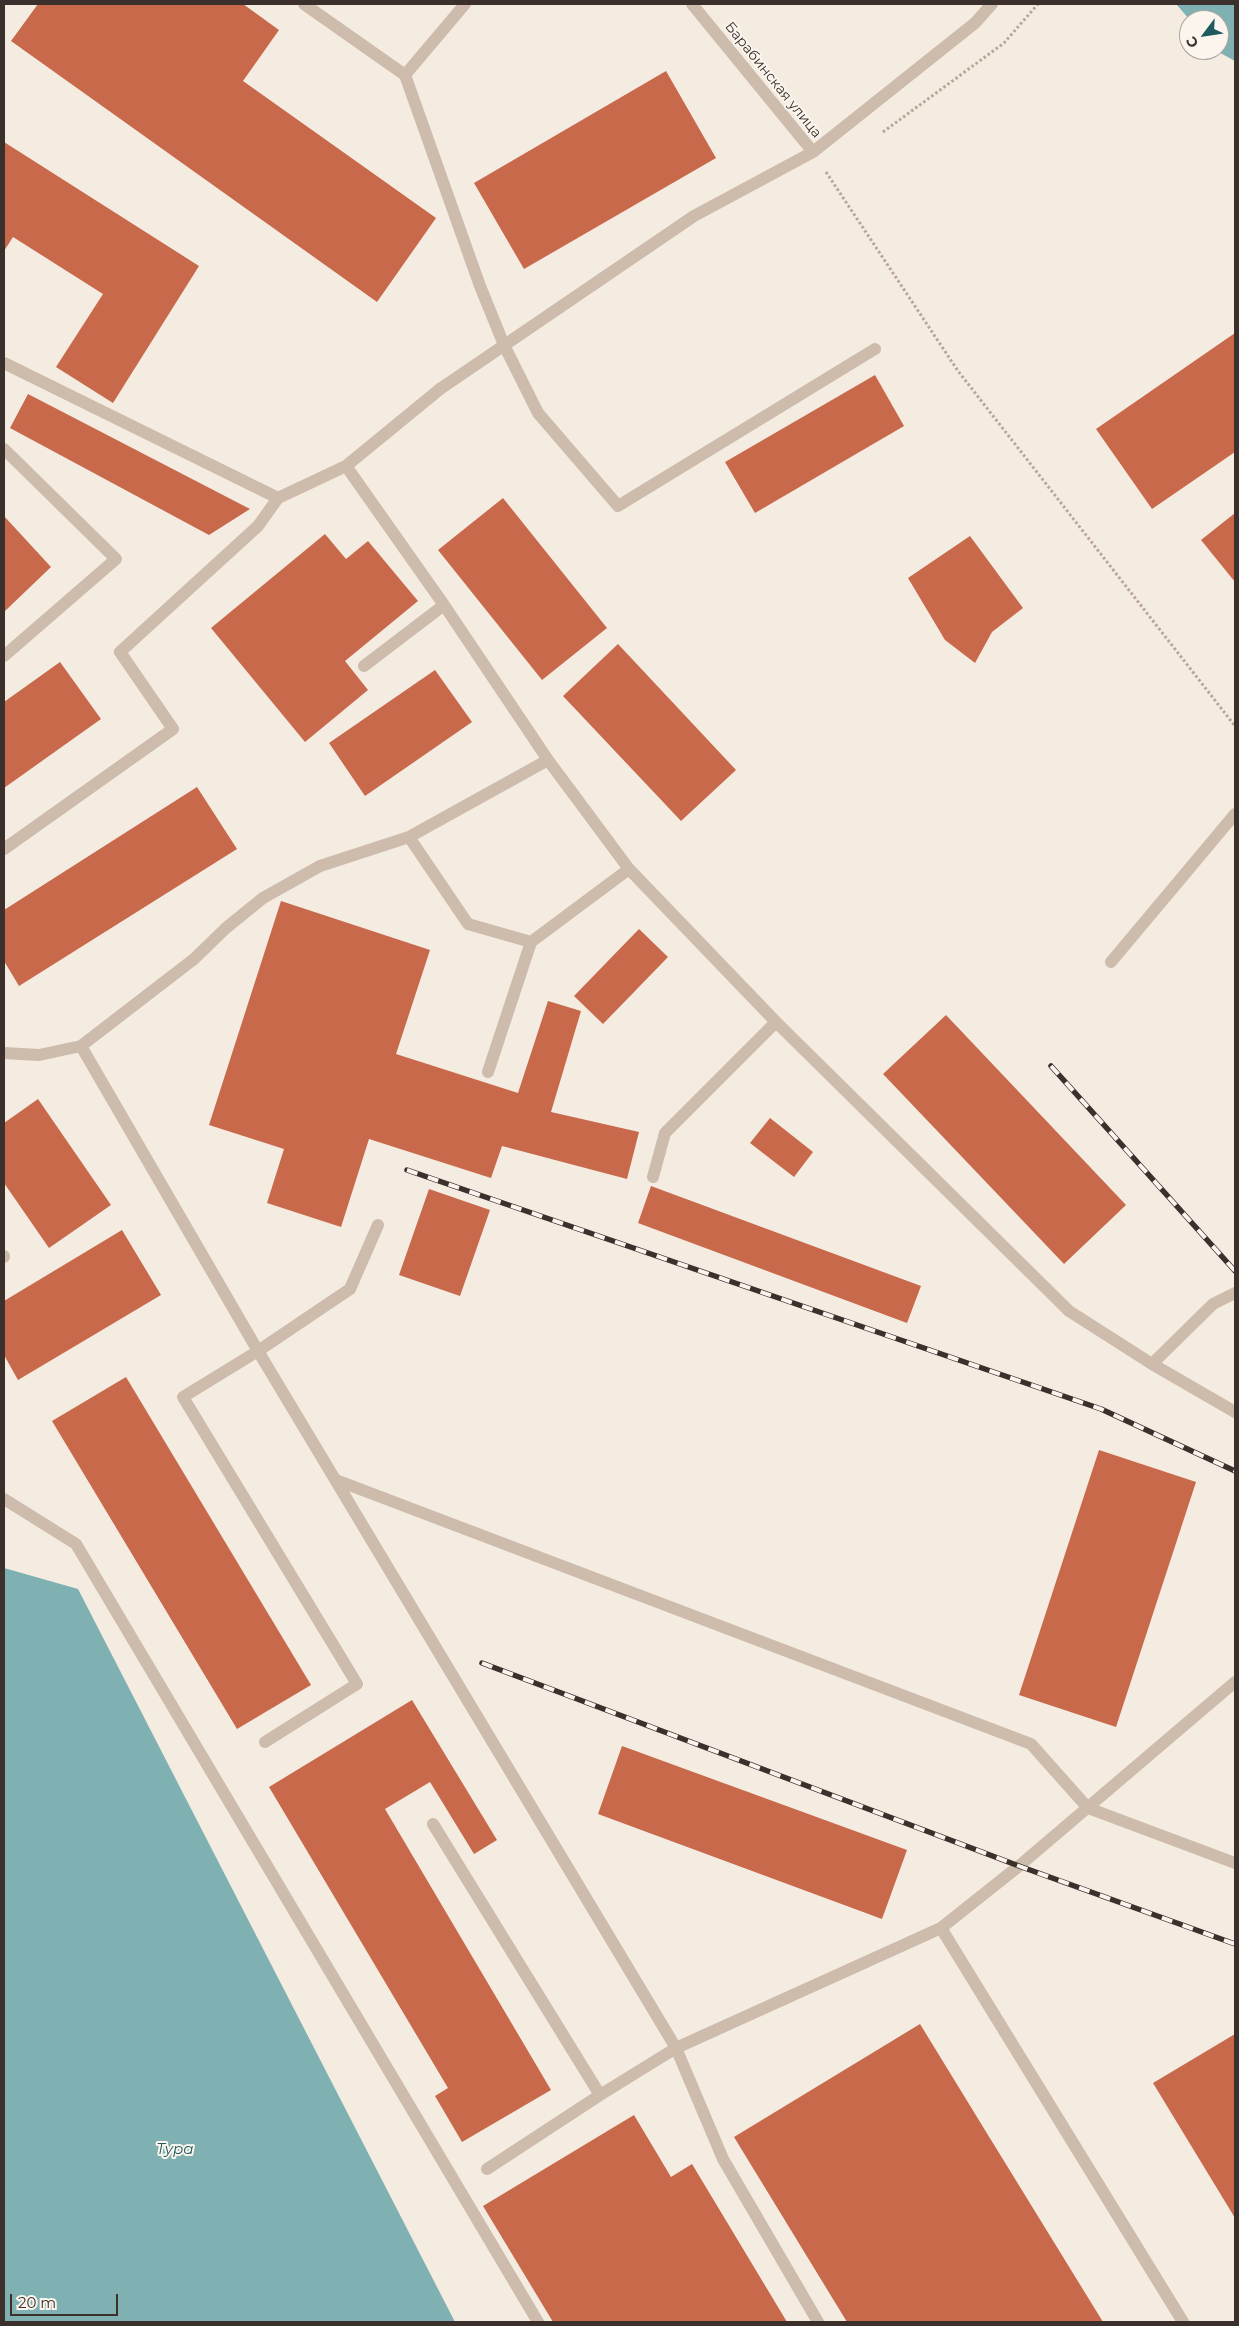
<!DOCTYPE html>
<meta charset="utf-8">
<style>
body{margin:0}
#map{position:relative;width:1239px;height:2326px;overflow:hidden;background:#f4ebe1;font-family:Montserrat,sans-serif}
canvas{display:block}
.frame{position:absolute;inset:0;border:5px solid #3b302b;pointer-events:none}
.north{position:absolute;left:1179px;top:10px;width:50px;height:50px;box-sizing:border-box;background:#fbf5ee;border:1px solid #aea6a0;border-radius:50%;rotate:239deg;font-size:14px;font-weight:700;line-height:20px;text-align:center;color:#3b302b}
.north::after{content:'';display:block;margin:auto;width:18px;height:22px;background:#1f5a5e;clip-path:polygon(50% 0,100% 100%,50% 72%,0 100%)}
.scale{position:absolute;left:10px;top:2294px;width:108px;height:22px;box-sizing:border-box;border:2px solid #3b302b;border-top:0;padding-left:6px;font-size:15px;line-height:18px;white-space:nowrap;color:#3b302b;-webkit-text-stroke:4px #fbf5ee;paint-order:stroke}
</style>
<div id="map">
<canvas width="1239" height="2326"></canvas>
<div class="frame"></div>
<div class="north">С</div>
<div class="scale">20 m</div>
</div>
<script>
const context = document.querySelector('canvas').getContext('2d');
context.lineJoin = 'round';
function fill(path, color) { context.fillStyle = color; context.fill(path, 'evenodd'); }
function strokePath(path, color, width, dash) { context.strokeStyle = color; context.lineWidth = width; context.lineCap = dash ? 'butt' : 'round'; context.setLineDash(dash || []); context.stroke(path); }
function write(font, color, halo, rows, align = 'center') {
  context.font = font + ' Montserrat,sans-serif'; context.lineWidth = 4; context.setLineDash([]); context.textBaseline = 'middle'; context.strokeStyle = halo; context.fillStyle = color; for (const [text, x, y, turn = 0] of rows) {
    context.save(); context.translate(x, y); context.rotate((+turn || 0) * Math.PI / 180); context.textAlign = isNaN(turn) ? turn : align; if (halo) context.strokeText(text, 0, 0); context.fillText(text, 0, 0); context.restore();
  }
}
fill(new Path2D(`
 M1176 4H1235V61L1215 50H1219V20H1190Z
 M4 1568 78 1589 455 2322H4Z`), '#7fb0b2');
fill(new Path2D(`
 M38 4H243L279 30 243 81 436 218 377 302 11 41Z
 M666 71 716 158 524 269 474 183Z
 M4 142 199 266 113 403 56 367 103 294 13 237 4 251Z
 M1235 333V452L1152 509 1096 429Z
 M875 375 904 426 755 513 725 462Z
 M28 394 250 509 209 535 10 428Z
 M503 498 607 628 542 680 438 550Z
 M1235 513V582L1201 540Z
 M4 516 51 567 4 612Z
 M325 534 346 559 368 541 418 601 345 661 368 690 305 742 211 628Z
 M970 536 1023 608 992 632 975 663 945 640 908 578Z
 M618 644 736 770 681 821 563 696Z
 M60 662 101 719 4 788V702Z
 M435 670 472 722 365 796 329 743Z
 M197 787 237 849 19 986 4 961V910Z
 M281 901 430 950 396 1054 518 1093 548 1001 581 1011 551 1112 639 1132 627 1179 502 1146 491 1178 369 1139 341 1227 267 1203 284 1149 209 1125Z
 M639 929 668 957 603 1024 574 996Z
 M946 1015 1126 1205 1064 1264 883 1074Z
 M38 1099 111 1205 49 1248 4 1183V1123Z
 M770 1118 813 1152 794 1177 750 1143Z
 M651 1186 921 1286 907 1323 638 1223Z
 M429 1189 490 1210 460 1296 399 1275Z
 M122 1230 161 1295 18 1380 4 1355V1301Z
 M126 1377 311 1685 237 1729 52 1421Z
 M1099 1450 1196 1482 1116 1727 1019 1695Z
 M412 1700 497 1840 474 1854 430 1782 385 1809 551 2090 462 2142 435 2096 448 2088 269 1787Z
 M622 1746 907 1850 882 1919 598 1814Z
 M920 2024 988 2135 1103 2322H847L734 2137Z
 M1235 2034V2218L1153 2083Z
 M634 2115 671 2177 692 2164 787 2322H553L483 2206Z`), '#c8694b');
strokePath(new Path2D(`
 M883 132 1004 43 1038 4
 M826 172 958 371 1235 726`), '#b9a596', 3, [2.5, 2.5]);
strokePath(new Path2D(`
 M304 4 405 75
 M465 4 405 75 480 286 504 345 538 413 618 506 875 349
 M4 363 278 498 346 466
 M440 389 346 466 444 605 548 760
 M4 449 116 559 4 656
 M364 666 444 605
 M409 837 468 924 531 942 629 869
 M4 849 173 729 120 652 258 526 278 498
 M1111 962 1235 814
 M81 1046 258 1351 676 2048 723 2159 818 2322
 M4 1053 39 1055 81 1046 194 959 226 928 263 898 320 866 409 837 548 760 629 869 776 1022 1069 1311 1152 1364 1235 1412
 M488 1072 531 942
 M653 1177 665 1133 776 1022
 M4 1256V1257
 M1152 1364 1213 1304 1235 1293
 M336 1480 1031 1744 1088 1808 1235 1863
 M4 1499 76 1544 538 2322
 M265 1742 357 1684 183 1397 258 1351 350 1289 378 1225
 M433 1824 600 2095
 M941 1928 1183 2322
 M487 2169 600 2095 676 2048 941 1928 1019 1866 1235 1682`), '#cdbbac', 12);
strokePath(new Path2D(`
 M692 4 813 152
 M440 389 694 216 813 152 975 23 992 4`), '#cdbbac', 12);
const rail = new Path2D(`
 M1051 1066 1235 1271
 M407 1170 1101 1409 1235 1471
 M482 1663 1019 1866 1235 1944`);
strokePath(rail, '#3b302b', 5.5);
strokePath(rail, '#fbf5ee', 4, [11]);
write('14px', '#3b302b', '#fbf5ee', [
 ["Барабинская улица",773,80,51]
]);
write('italic 15px', '#1f5a5e', '#fbf5ee', [
 ["Тура",175,2150]
]);
</script>
